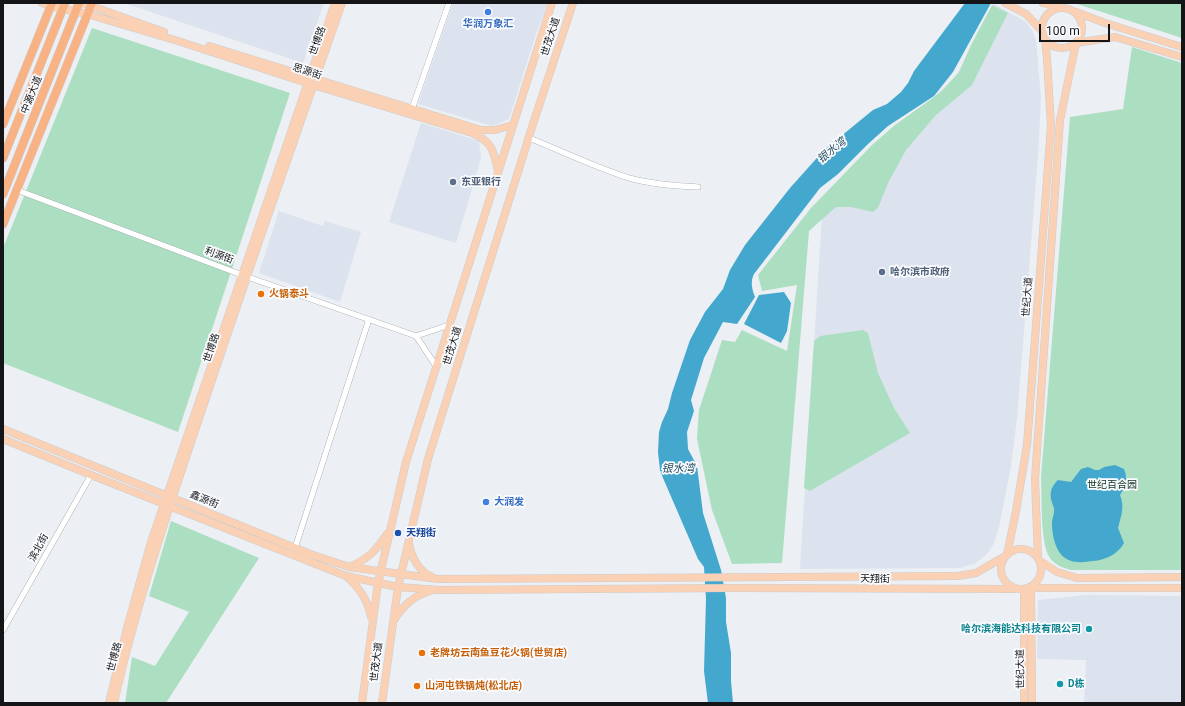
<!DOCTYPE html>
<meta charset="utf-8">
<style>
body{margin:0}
#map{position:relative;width:1185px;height:706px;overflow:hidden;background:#eceff3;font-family:Roboto,sans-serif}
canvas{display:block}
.frame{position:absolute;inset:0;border:4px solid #151517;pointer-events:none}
.scale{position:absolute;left:1039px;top:24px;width:71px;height:18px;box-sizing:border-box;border:2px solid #151517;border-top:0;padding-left:5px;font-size:12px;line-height:14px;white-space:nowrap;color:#151517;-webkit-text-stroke:3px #fbfcff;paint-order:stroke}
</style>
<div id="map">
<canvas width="1185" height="706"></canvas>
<div class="frame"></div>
<div class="scale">100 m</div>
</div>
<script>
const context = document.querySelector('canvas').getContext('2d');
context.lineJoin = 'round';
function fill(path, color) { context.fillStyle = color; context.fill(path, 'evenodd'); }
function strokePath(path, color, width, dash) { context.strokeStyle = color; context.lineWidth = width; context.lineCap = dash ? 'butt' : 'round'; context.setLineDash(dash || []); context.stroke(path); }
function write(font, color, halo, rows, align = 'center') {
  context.font = font + ' Roboto,"Noto Sans SC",sans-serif'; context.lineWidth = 3.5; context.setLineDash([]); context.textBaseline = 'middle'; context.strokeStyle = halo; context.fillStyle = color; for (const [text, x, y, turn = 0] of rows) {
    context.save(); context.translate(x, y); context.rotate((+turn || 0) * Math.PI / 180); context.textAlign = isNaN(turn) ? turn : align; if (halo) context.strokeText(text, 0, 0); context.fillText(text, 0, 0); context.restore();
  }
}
fill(new Path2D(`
 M124 3H324L303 63Z
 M453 3H548L537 31 509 119 492 126 418 104Z
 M994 4 1026 22 1032 30 1036 40 1041 99 1038 156 1017 418 1011 466 999 527 994 543 988 553 981 559 974 564 960 568 800 569 823 201 957 75Z
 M421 123 479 141 481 158 456 243 389 222Z
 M279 211 323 226 325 221 361 232 340 302 259 273Z
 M1085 595 1182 596 1181 703H1084L1086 660 1037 659 1038 600Z`), '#dce3ee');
fill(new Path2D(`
 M1074 3H1182V38Z
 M992 5 1008 13 972 85 936 115 906 150 888 183 878 208 873 212 851 207H836L809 231 782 563 732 564 712 510 697 439 699 410 722 340 735 342 742 330 787 351 797 285 762 291 758 275 811 208 872 145 895 125 941 92 959 72 971 45Z
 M92 28 290 93 178 432 3 363V248Z
 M1132 47 1182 63V570H1071C1063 568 1055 565 1050 558 1040 544 1042 496 1041 477L1070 117 1123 109Z
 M863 330 868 333 878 373 894 408 910 433 810 491 804 488 814 341 820 336Z
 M171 521 259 558 166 703H125L132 657 155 666 189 612 149 596Z`), '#acdfc2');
fill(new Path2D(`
 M965 3H991L953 72 934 96 888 126 868 144 838 174 820 188 754 274C750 282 752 289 755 297L737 324 723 322 704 358 691 400 694 411 687 432 688 449 697 466 703 513 721 570 726 598V622L731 653V681L733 703H708L704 671 706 599 704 567 698 559 663 478 660 470 658 452 659 432 662 422 668 409 672 393 690 340 705 312 723 289 730 270 745 245 790 188 824 150 873 110 887 104 901 92 908 83 914 71Z
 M784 292 791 303 787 331 781 343 744 324 759 295Z
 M1115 465 1124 469C1128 479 1126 486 1120 495 1125 507 1121 516 1118 528L1124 543C1118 554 1106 560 1093 561 1088 561 1083 563 1078 562 1058 562 1052 540 1052 523 1052 519 1055 512 1054 508 1050 497 1048 490 1058 480L1071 482 1081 469 1088 467 1095 470H1099L1104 467Z`), '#43a7ce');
const minor = new Path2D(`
 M412 109 449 3
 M529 138C562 151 594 167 629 178 651 184 675 186 698 187
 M17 190 242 275 416 336
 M416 336 436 366
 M416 336 449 325
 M295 548 369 319
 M3 630 91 475`);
const major = new Path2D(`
 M42 3 50 6 87 14 178 41 313 85 472 133C492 141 494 152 498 171
 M83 3 164 32
 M1005 3 1026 14 1041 30
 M1043 3 1058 7
 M1042 28a20 20 0 1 1 40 0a20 20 0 1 1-40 0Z
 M1076 12 1105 23 1182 47
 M209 46 481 130H495L513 125
 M3 429 310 554 349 567 438 579 958 576 976 573 1007 555 1016 511 1027 445 1051 126 1047 58 1045 39
 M3 439 91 475 346 576 398 587 439 590 737 588 1014 589
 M409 544C411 556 419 572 432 577
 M1001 569a20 20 0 1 1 40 0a20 20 0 1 1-40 0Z
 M1038 558 1035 479 1060 120 1076 43 1115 37 1182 57
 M1040 561 1057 572 1077 578 1182 577
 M349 567C368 559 376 551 387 534
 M347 577C360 588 368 601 371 617
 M1024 589V703
 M394 620C403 606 413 596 430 591
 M109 703 128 624 151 542 335 3
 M114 703C139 592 177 485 213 377 255 252 298 127 342 3
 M362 703 378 583 406 462 552 3
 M382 703 398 587 428 459 533 124 573 3
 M1032 703 1031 588H1182`);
const highway = new Path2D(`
 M3 124 52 3
 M3 158 65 3
 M3 194 79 3
 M3 224 92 3`);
strokePath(minor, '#909397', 6);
strokePath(major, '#ccc', 8);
strokePath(highway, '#ccc', 9);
strokePath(minor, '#fff', 5.5);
strokePath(major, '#fbd1b5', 7);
strokePath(highway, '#f9b283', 8);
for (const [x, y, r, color] of [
 [488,12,4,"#3f7fe0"],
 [453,182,4,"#5c6f8a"],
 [882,272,4,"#5c6f8a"],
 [261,294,4,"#e8710a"],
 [486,502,4,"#3f7fe0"],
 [398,533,4,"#1a4fb4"],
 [1089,629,4,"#0f9aa8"],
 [422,653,4,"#e8710a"],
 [1060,684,4,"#0f9aa8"],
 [417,686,4,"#e8710a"]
]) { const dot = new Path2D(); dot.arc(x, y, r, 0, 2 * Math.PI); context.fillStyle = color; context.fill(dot); strokePath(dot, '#fbfcff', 1.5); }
write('bold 10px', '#366cbe', '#fbfcff', [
 ["华润万象汇",488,24],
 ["大润发",494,502,"left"]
]);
write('10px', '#151517', '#fbfcff', [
 ["世茂大道",551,37,-72],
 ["世博路",318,41,-70],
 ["思源街",307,72,18],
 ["中源大道",32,95,-68],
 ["利源街",219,256,20],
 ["世纪大道",1028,297,-86],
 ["世茂大道",453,346,-73],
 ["世博路",212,348,-71],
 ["鑫源街",204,500,22],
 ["滨北街",39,548,-61],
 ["天翔街",875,579],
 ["世博路",115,657,-75],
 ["世茂大道",377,662,-83],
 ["世纪大道",1021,669,-91]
]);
write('bold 10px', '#4e5e75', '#fbfcff', [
 ["东亚银行",461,182],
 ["哈尔滨市政府",890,272]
], 'left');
write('bold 10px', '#c56008', '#fbfcff', [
 ["火锅泰斗",269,294],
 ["老牌坊云南鱼豆花火锅(世贸店)",430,653],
 ["山河屯铁锅炖(松北店)",425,686]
], 'left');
write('10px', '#103624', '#fbfcff', [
 ["世纪百合园",1112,485]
]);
write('bold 10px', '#164399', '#fbfcff', [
 ["天翔街",406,533]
], 'left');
write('bold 10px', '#0d838f', '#fbfcff', [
 ["哈尔滨海能达科技有限公司",1081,629],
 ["D栋",1068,684,"left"]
], 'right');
write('italic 11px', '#234d5f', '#fbfcff', [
 ["银水湾",832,151,-39],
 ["银水湾",678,469]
]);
</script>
